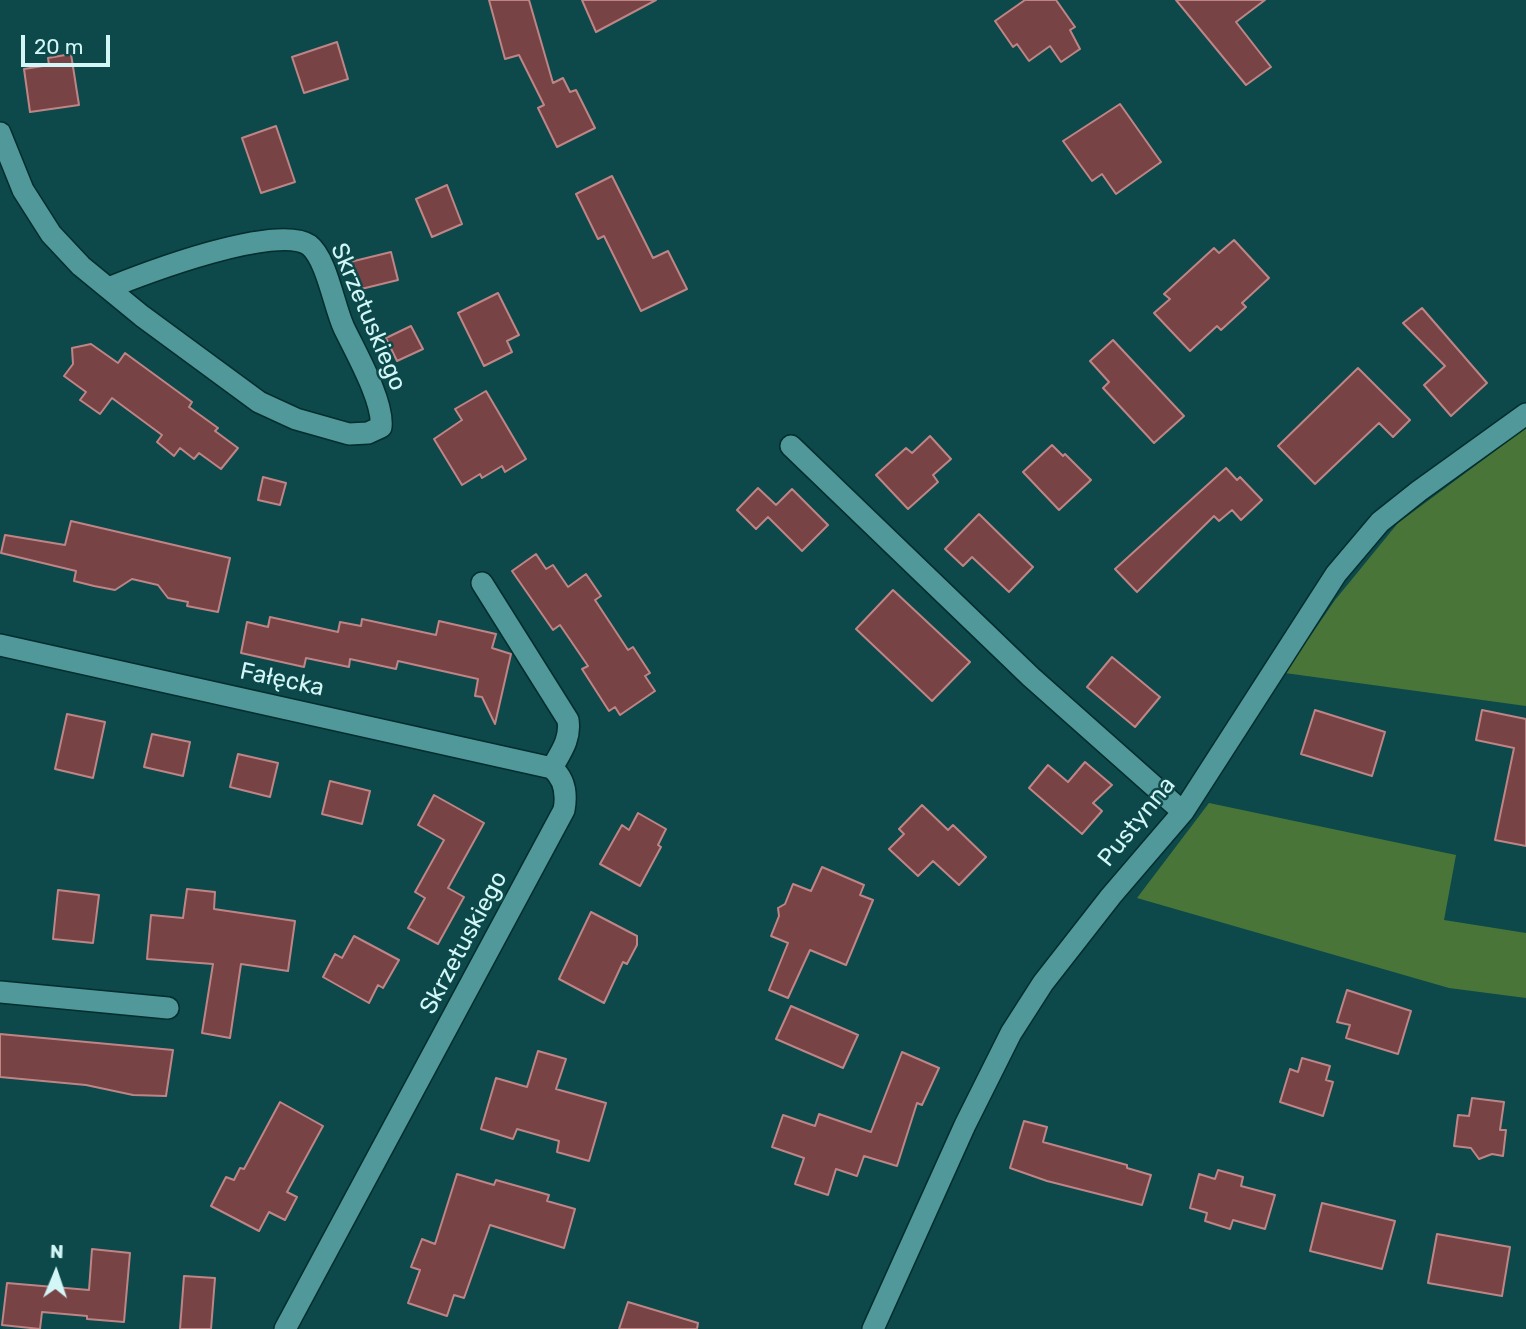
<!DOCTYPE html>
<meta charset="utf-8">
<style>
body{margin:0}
#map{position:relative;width:1526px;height:1329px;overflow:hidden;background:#0d494a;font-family:Rubik,sans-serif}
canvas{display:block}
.north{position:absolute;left:21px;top:1238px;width:70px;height:70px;-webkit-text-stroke:5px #0d494a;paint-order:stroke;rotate:2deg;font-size:19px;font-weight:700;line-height:28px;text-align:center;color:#d3f6f6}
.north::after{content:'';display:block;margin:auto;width:24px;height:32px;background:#d3f6f6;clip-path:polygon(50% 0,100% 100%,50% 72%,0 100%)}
.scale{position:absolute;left:21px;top:35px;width:89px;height:32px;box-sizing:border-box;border:4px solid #d3f6f6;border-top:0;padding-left:9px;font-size:21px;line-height:24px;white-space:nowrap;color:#d3f6f6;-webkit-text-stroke:5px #0d494a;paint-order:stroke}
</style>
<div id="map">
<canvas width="1526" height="1329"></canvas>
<div class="north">N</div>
<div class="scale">20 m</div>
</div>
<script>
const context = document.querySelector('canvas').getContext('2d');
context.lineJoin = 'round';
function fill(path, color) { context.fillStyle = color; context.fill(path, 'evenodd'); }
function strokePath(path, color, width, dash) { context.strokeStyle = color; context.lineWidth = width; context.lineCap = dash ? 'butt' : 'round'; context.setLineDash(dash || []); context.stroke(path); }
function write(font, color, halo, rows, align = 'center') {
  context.font = font + ' Rubik,sans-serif'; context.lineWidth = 5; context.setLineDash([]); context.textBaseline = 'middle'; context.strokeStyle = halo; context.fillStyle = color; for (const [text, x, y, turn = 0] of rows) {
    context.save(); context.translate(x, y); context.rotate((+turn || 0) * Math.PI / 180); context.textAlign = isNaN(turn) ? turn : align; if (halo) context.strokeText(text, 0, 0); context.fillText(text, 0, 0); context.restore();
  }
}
fill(new Path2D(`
 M1526 428V706L1285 673 1335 600 1398 523Z
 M1209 803 1456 855 1444 920 1526 933V998L1449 988 1137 898Z`), '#497638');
const building = new Path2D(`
 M489 0H529L553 83 563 78 570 92 576 90 595 128 557 147 538 108 544 105 519 55 505 59Z
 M582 0H656L596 32Z
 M1025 0H1056L1075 27 1070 30 1080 49 1061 62 1050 46 1029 61 1017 44 1013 47 995 21Z
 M1176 0H1265L1236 22 1271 67 1246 85Z
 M337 42 348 79 304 93 292 57Z
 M71 54 79 105 30 112 24 69 49 65 48 58Z
 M1120 104 1161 162 1116 194 1102 174 1092 181 1063 141Z
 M276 126 295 182 261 193 242 138Z
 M612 176 653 258 668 251 687 289 641 311 604 236 598 239 576 194Z
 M447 185 462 224 432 237 416 199Z
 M1234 240 1269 278 1242 303 1246 307 1221 330 1217 326 1190 351 1154 313 1170 299 1164 294 1214 248 1219 253Z
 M391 252 398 280 357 290 350 262Z
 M498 293 519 335 507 341 512 352 484 366 458 313Z
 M1422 308 1487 383 1451 416 1424 385 1445 366 1403 323Z
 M411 326 423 349 397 361 386 338Z
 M1113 340 1184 416 1154 443 1103 388 1109 382 1090 361Z
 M91 344 118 363 125 353 192 402 189 407 218 428 215 431 238 448 221 469 199 453 194 459 180 448 174 456 157 442 162 435 112 398 100 414 80 400 86 392 64 376 73 364 72 348Z
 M1358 368 1410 420 1393 437 1379 423 1315 484 1278 446Z
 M486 391 526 459 505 472 502 466 482 478 480 474 462 485 434 439 462 420 455 409Z
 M930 436 951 459 933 475 938 482 908 509 876 475 906 448 912 453Z
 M1052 445 1063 456 1065 454 1091 480 1059 510 1023 472Z
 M1226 468 1237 480 1240 477 1262 500 1241 520 1232 510 1219 521 1214 516 1137 592 1115 569Z
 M263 477 286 483 280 505 258 500Z
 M758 488 776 505 792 489 828 525 802 551 768 517 756 529 737 510Z
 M979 514 1033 567 1009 592 972 557 963 566 945 549Z
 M71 521 230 558 218 612 187 606 188 602 168 598 158 585 132 579 115 590 94 586 74 581 76 571 1 553 5 535 65 545Z
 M536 554 546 569 553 565 568 587 586 574 601 596 595 600 628 650 633 647 650 673 645 676 655 691 620 715 615 707 609 711 582 669 588 666 560 625 553 630 512 571Z
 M893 590 970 662 932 701 856 629Z
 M270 617 338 632 340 622 361 626 362 619 436 635 439 621 496 634 492 648 511 654 495 724 482 697 475 696 478 679 398 661 396 669 350 659 349 667 306 658 304 667 241 653 247 622 268 627Z
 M1112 657 1160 697 1135 727 1087 687Z
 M1315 710 1385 732 1372 776 1301 754Z
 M1482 710 1526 719V846L1495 840 1514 748 1476 740Z
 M67 714 105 722 93 778 55 769Z
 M152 734 190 742 183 776 144 767Z
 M238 754 278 763 270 797 230 787Z
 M1085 762 1112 785 1093 803 1102 811 1082 834 1029 788 1048 765 1068 782Z
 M330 781 370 791 362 824 322 814Z
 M434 795 484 823 448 888 464 897 438 944 408 928 425 898 415 892 444 840 418 825Z
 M922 805 948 830 953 825 986 857 959 885 933 861 918 876 889 849 904 834 899 829Z
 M638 813 666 829 658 845 661 847 640 886 600 864 622 825 629 830Z
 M822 867 864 885 860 895 873 900 846 965 810 950 788 998 769 990 788 943 771 936 779 916 778 908 785 904 793 884 811 891Z
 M187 889 215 892 214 909 295 921 288 971 241 964 230 1038 202 1033 213 964 147 959 151 915 183 918Z
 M58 890 99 895 93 943 53 939Z
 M591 912 637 936V945L627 964 623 962 604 1003 559 979Z
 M354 936 399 960 383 988 378 985 369 1003 323 977 335 954 342 958Z
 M1347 990 1411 1011 1398 1054 1346 1038 1350 1025 1337 1022Z
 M791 1006 858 1035 843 1068 776 1039Z
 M0 1034 173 1050 166 1096 133 1095 86 1085 0 1077Z
 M538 1051 566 1059 556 1089 606 1103 589 1161 557 1152 559 1141 517 1129 513 1139 481 1129 496 1078 527 1087Z
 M902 1052 939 1068 922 1105 917 1103 897 1166 864 1156 857 1176 836 1169 828 1195 795 1184 804 1158 772 1147 783 1115 815 1126 819 1114 871 1132Z
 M1302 1058 1330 1066 1326 1080 1333 1082 1323 1116 1280 1102 1290 1069 1298 1072Z
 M1472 1098 1504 1102 1500 1130H1506L1503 1156 1492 1154 1479 1159 1471 1148 1454 1146 1458 1115 1469 1116Z
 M280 1102 323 1126 287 1192 297 1197 285 1220 269 1212 259 1231 211 1206 226 1177 234 1180 240 1168 244 1169Z
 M1024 1121 1047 1127 1043 1142 1127 1165V1168L1151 1175 1142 1205 1047 1181 1010 1168Z
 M1218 1170 1243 1177 1241 1186 1275 1195 1265 1229 1233 1220 1230 1229 1205 1221 1207 1213 1190 1208 1199 1174 1215 1179Z
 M457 1174 494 1185 496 1180 549 1195 547 1201 575 1209 564 1248 490 1225 464 1298 454 1295 447 1316 408 1303 420 1270 411 1267 422 1239 435 1244Z
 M1322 1203 1395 1221 1382 1269 1310 1251Z
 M1437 1234 1510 1247 1502 1296 1428 1283Z
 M92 1249 130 1253 124 1322 87 1319V1316L42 1312 40 1329 2 1325 7 1283 89 1290Z
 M184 1276 215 1278 211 1329H180Z
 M628 1302 698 1323 697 1329H619Z`);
fill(building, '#774345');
strokePath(building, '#bf8586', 2);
const minor = new Path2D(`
 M0 133 23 190 51 234 81 266 142 316 259 402 296 419 349 434 368 433 381 427C384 402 356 353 344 328 334 307 327 259 309 245 278 223 144 273 109 288
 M791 446 1031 677 1183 812
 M0 645 552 768
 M0 992 168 1008
 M285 1329 564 810C567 794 565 779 552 768 561 752 571 739 568 720L482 583
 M873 1329 965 1125 1011 1033 1043 983 1111 896 1183 812 1336 574 1380 522 1419 491 1526 414`);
strokePath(minor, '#042d2e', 24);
strokePath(minor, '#50989a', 21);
write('24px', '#d3f6f6', '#0d494a', [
 ["Skrzetuskiego",368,317,67],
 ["Fałęcka",282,680,12],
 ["Pustynna",1137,822,-51],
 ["Skrzetuskiego",464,943,-62]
]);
</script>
